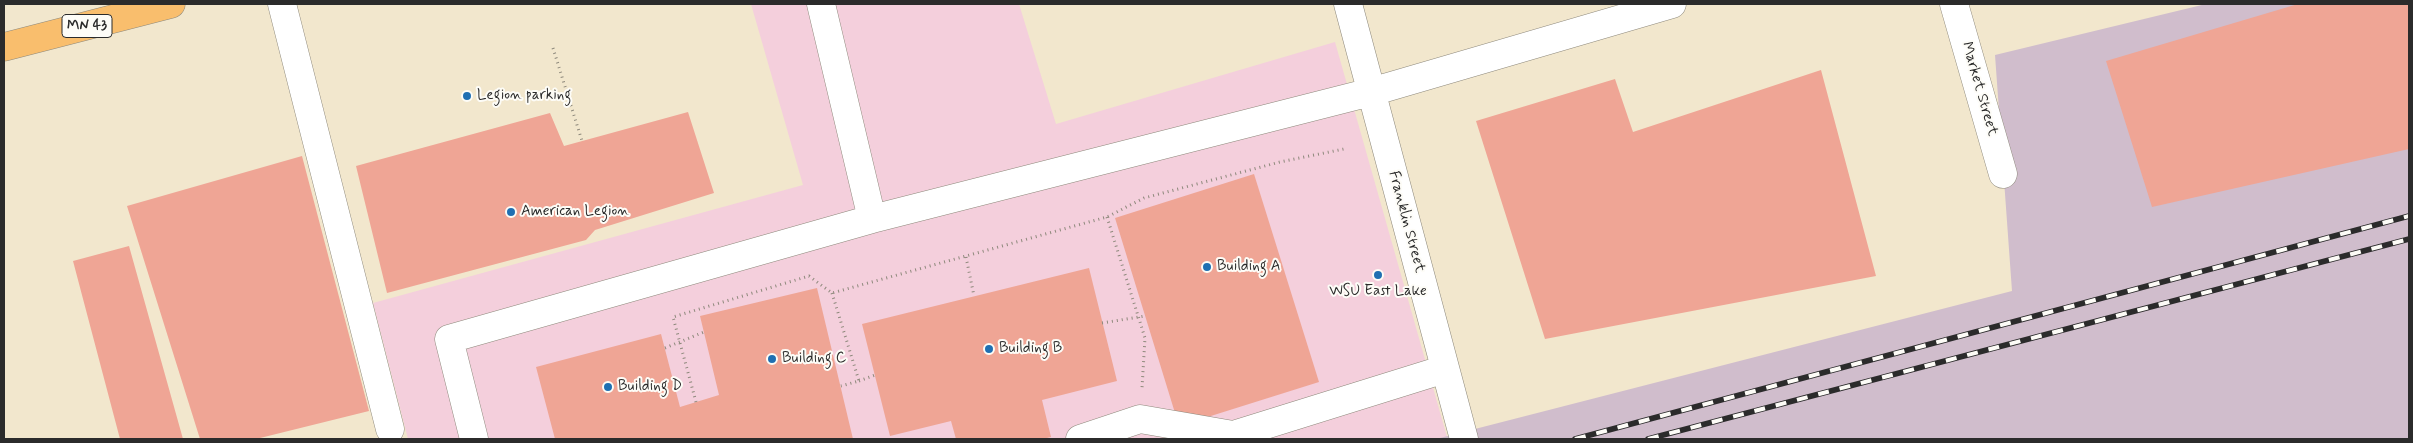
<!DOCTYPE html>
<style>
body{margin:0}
#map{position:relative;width:2413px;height:443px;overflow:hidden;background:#f2e7cd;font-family:Mynerve,sans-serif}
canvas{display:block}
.frame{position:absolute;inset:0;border:5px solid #2b2b2b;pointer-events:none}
</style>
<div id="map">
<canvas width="2413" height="443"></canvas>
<div class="frame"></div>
</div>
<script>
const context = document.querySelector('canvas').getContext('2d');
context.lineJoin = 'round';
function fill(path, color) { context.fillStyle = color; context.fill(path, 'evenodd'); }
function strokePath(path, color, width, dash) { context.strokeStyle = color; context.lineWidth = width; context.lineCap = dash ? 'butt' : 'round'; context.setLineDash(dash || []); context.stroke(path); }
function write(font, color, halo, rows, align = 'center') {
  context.font = font + ' Mynerve,sans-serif'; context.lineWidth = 4; context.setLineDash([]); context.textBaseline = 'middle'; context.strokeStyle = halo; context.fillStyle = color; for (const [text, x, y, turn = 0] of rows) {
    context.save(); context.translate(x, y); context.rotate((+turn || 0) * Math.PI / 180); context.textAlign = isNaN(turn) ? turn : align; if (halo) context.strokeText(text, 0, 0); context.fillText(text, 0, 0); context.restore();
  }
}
fill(new Path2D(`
 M751 4H1019L1056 124 1335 42 1447 437 1436 439H408L373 303 803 185Z`), '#f4cfdc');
fill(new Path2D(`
 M2206 4H2409V439H1436L2012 291 1995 55Z`), '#d0bdcc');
fill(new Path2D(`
 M2298 4H2409V149L2152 207 2106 61Z
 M1821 70 1876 276 1545 339 1476 121 1615 79 1633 132Z
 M688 112 714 193 595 230 586 240 387 293 356 166 550 113 564 146Z
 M302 156 369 411 256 439H200L127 206Z
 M1254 174 1319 382 1179 426 1115 218Z
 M129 246 183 439H120L73 261Z
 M1089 268 1117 381 1042 400 1051 437 1043 439H956L951 421 890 436 862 324Z
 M817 288 853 439H555L536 367 661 334 680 407 719 395 700 316Z`), '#efa595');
const minor = new Path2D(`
 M282 4 390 429
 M821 4 872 219
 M1348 4 1464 439
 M1954 4 2003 174
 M474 439 449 339 872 219 1371 92 1672 4
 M1080 439 1140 419 1233 435 1445 369`);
const major = new Path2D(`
 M4 47 171 4`);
strokePath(minor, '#8e897c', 29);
strokePath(major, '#8e897c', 29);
strokePath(new Path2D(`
 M553 48 582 141
 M1107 217 1145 338 1142 388
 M966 257 974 296
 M832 293 859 381 841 386
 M1102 323 1145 316
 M665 348 704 332
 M859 381 875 375
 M696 402 673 317 809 276 832 293 1107 217 1144 198 1280 162 1344 149`), '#8e897c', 3, [1, 4]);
strokePath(minor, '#fff', 28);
strokePath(major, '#f9be6d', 28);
const rail = new Path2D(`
 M1575 439 2409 216
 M1648 439 2409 239`);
strokePath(rail, '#2b2b2b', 5.5);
strokePath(rail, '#fdfcf7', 4, [11]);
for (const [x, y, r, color] of [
 [467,96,5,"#1f6fb2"],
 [511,212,5,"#1f6fb2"],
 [1207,267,5,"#1f6fb2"],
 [1378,275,5,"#1f6fb2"],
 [989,349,5,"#1f6fb2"],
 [772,359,5,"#1f6fb2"],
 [608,387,5,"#1f6fb2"]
]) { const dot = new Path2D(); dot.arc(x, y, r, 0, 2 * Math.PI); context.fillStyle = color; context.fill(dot); strokePath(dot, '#fdfcf7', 2); }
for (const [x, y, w] of [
 [87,26,50]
]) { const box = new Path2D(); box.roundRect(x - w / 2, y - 11.5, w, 23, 4); context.fillStyle = '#fdfcf7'; context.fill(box); strokePath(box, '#2b2b2b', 1); }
write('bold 14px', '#2b2b2b', null, [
 ["MN 43",87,26]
]);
write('15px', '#2b2b2b', '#fdfcf7', [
 ["Market Street",1979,89,74],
 ["Franklin Street",1406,222,75]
]);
write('15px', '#2b2b2b', '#fdfcf7', [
 ["Legion parking",477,96],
 ["American Legion",521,212],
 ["Building A",1217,267],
 ["WSU East Lake",1378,292,"center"],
 ["Building B",999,349],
 ["Building C",782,359],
 ["Building D",618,387]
], 'left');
</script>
